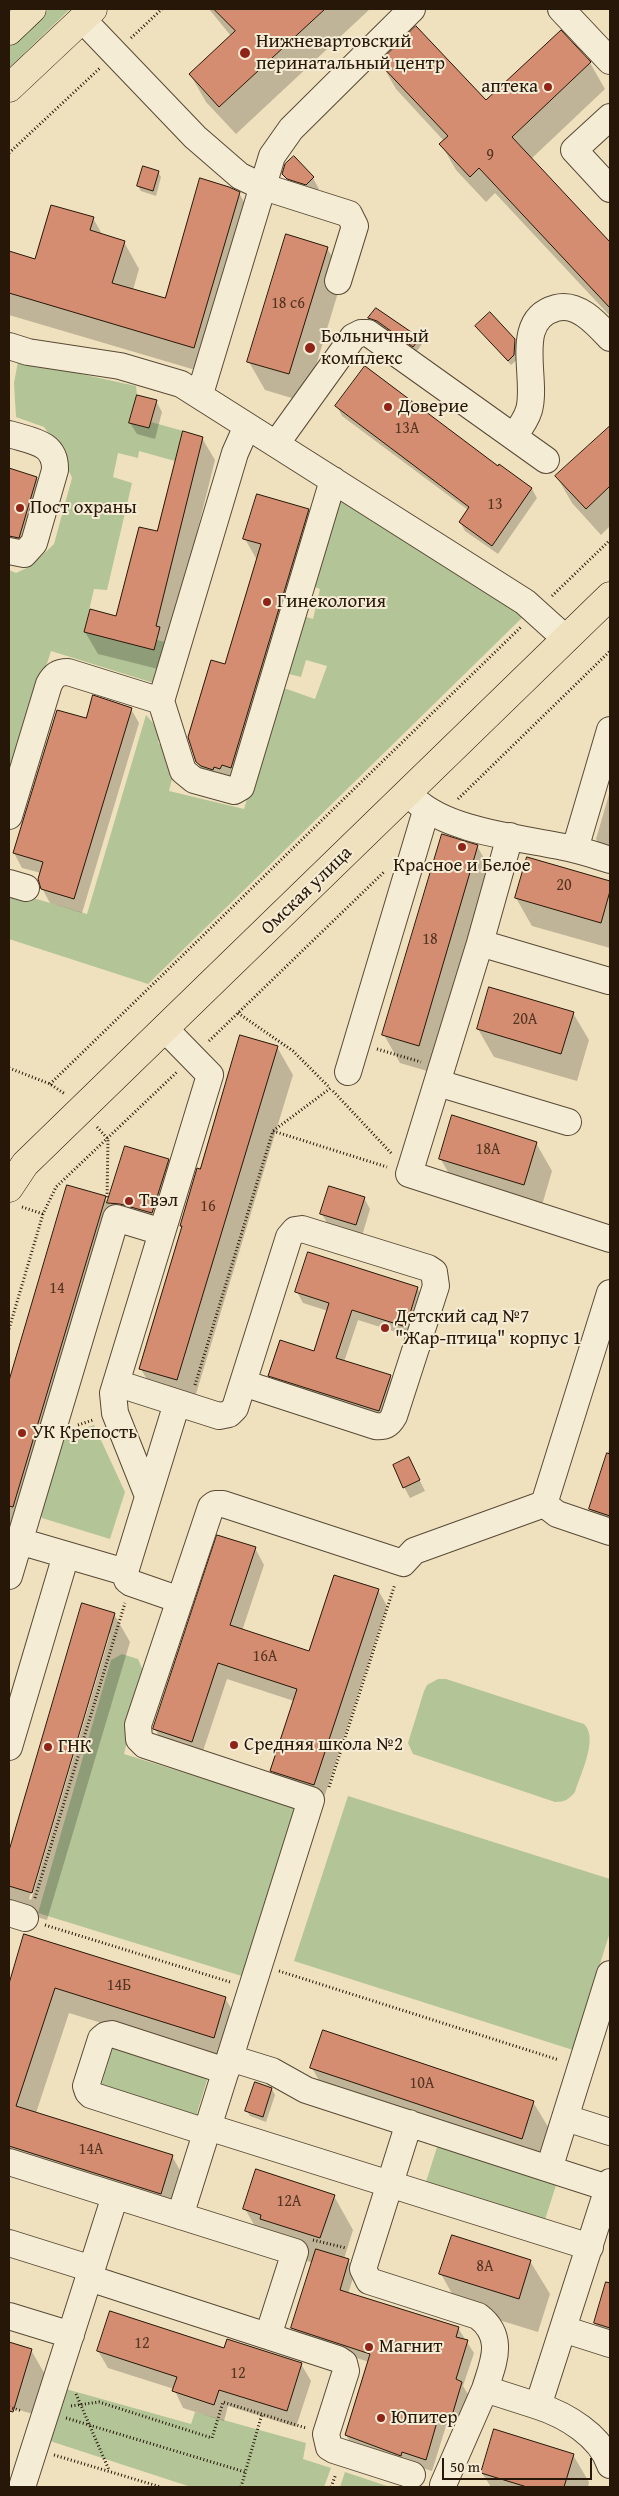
<!DOCTYPE html>
<meta charset="utf-8">
<style>
body{margin:0}
#map{position:relative;width:619px;height:2496px;overflow:hidden;background:#f0e1be;font-family:"Gentium Book Plus",serif}
canvas{display:block}
.frame{position:absolute;inset:0;border:10px solid #261708;pointer-events:none}
.scale{position:absolute;left:442px;top:2458px;width:150px;height:22px;box-sizing:border-box;border:2px solid #261708;border-top:0;padding-left:6px;font-size:15px;line-height:18px;white-space:nowrap;color:#261708;-webkit-text-stroke:4px #f5ecd5;paint-order:stroke}
</style>
<div id="map">
<canvas width="619" height="2496"></canvas>
<div class="frame"></div>
<div class="scale">50 m</div>
</div>
<script>
const context = document.querySelector('canvas').getContext('2d');
context.lineJoin = 'round';
function fill(path, color) { context.fillStyle = color; context.fill(path, 'evenodd'); }
function strokePath(path, color, width, dash) { context.strokeStyle = color; context.lineWidth = width; context.lineCap = dash ? 'butt' : 'round'; context.setLineDash(dash || []); context.stroke(path); }
function write(font, color, halo, rows, align = 'center') {
  context.font = font + ' "Gentium Book Plus",serif'; context.lineWidth = 4; context.setLineDash([]); context.textBaseline = 'middle'; context.strokeStyle = halo; context.fillStyle = color; for (const [text, x, y, turn = 0] of rows) {
    context.save(); context.translate(x, y); context.rotate((+turn || 0) * Math.PI / 180); context.textAlign = isNaN(turn) ? turn : align; if (halo) context.strokeText(text, 0, 0); context.fillText(text, 0, 0); context.restore();
  }
}
fill(new Path2D(`
 M49 9H70L9 68V47Z
 M19 356 81 374 136 386 137 395 129 423 149 428 151 422 183 431 175 461 139 451 138 458 118 453 113 477 132 483 107 590 94 589 84 632 154 650 157 640 172 644 160 685 51 651 9 783V570L16 573 31 566 54 544 72 478 60 449 44 427 16 417 14 383Z
 M339 499 528 612 148 984 9 939V887L30 897 87 914 146 715 161 732 158 743 171 751 174 771 169 791 244 809 281 687 315 699 327 666 306 660 301 677 285 673 303 616 313 619 320 589 312 586Z
 M94 1425 125 1492 110 1539 42 1518 38 1509 60 1436Z
 M122 1654 138 1659 144 1673 124 1754 294 1807 296 1817 245 1977 38 1913 111 1660Z
 M438 1679H446L584 1724C599 1738 580 1775 575 1792 569 1799 565 1802 555 1802L413 1754 408 1743 424 1691 427 1685Z
 M348 1796 610 1879V1932L573 2050 294 1961Z
 M113 2047 208 2077 196 2116 101 2086Z
 M438 2144 557 2182 544 2223 425 2185Z
 M66 2389 191 2424 195 2412 306 2443 303 2459 331 2468 324 2487H191L50 2441Z
 M345 2472 390 2487H340Z`), '#b3c497');
fill(new Path2D(`
 M209 9H370L236 134 206 102 190 74 231 36Z
 M381 63 486 102 590 63 605 89 531 159 610 244V316L495 193 486 202 456 170 441 144 444 141 396 89Z
 M294 158 313 178 319 189 313 195 290 185 284 173Z
 M158 172 161 177 156 196 141 191 138 186Z
 M239 193 254 220 209 374 9 315V253L36 261 93 218 103 236 124 242 139 269 133 290 165 300Z
 M327 248 343 276 305 402 265 390 249 362Z
 M376 309 419 339 422 344 417 351 381 326 372 323 369 318Z
 M476 326 514 340 518 345 517 360 511 365Z
 M156 401 162 412 155 439 137 434 130 423Z
 M337 406 498 468 532 489 537 498 498 554 465 531 460 522 468 510 342 416Z
 M610 428V526L601 535 572 503 557 477Z
 M202 438 215 460 169 645 166 671 98 654 85 632 117 617Z
 M9 469 37 478 52 504 33 564 9 560Z
 M308 510 320 531 243 788 209 783 197 762 257 560 245 539Z
 M131 709 139 723 82 913 50 903 42 888 41 873 22 868 14 853 87 720Z
 M610 791V864L596 839Z
 M477 846 493 874 434 1073 400 1063 384 1035Z
 M528 858 610 882V948L532 926 516 898Z
 M573 1013 589 1040 577 1081 494 1057 478 1029Z
 M277 1047 293 1075 192 1407 157 1397 141 1369 183 1229 181 1226 201 1171Z
 M536 1143 552 1171 540 1212 456 1186 440 1158Z
 M126 1148 168 1161 171 1166 155 1218 124 1208 9 1560V1386L68 1186 105 1197 108 1204Z
 M364 1198 370 1209 362 1236 328 1225 322 1214Z
 M417 1288 424 1299 412 1337 358 1320 344 1362 390 1376 396 1387 385 1421 276 1386 270 1375 315 1353 328 1311 303 1303 297 1292Z
 M610 1446V1529L600 1525 590 1509Z
 M409 1459 425 1491 410 1498 404 1487Z
 M255 1548 264 1565 242 1631 310 1653 378 1590 387 1606 323 1801 281 1787 272 1771 294 1701 227 1679 201 1757 164 1745 155 1729Z
 M83 1605 114 1614 130 1642 47 1920 17 1911 9 1898V1855ZM107 1634H110L31 1900 29 1899Z
 M25 1936 225 1998 240 2024 228 2062 69 2013 36 2113 172 2156 186 2181 175 2218 9 2165V1988Z
 M312 2068 533 2102 550 2130 538 2166 328 2096Z
 M256 2083 272 2089 275 2095 266 2122 250 2116 247 2111Z
 M334 2196 353 2230 344 2259 348 2260 355 2272 348 2294 458 2328 474 2353 463 2386 468 2394 457 2430 446 2426 432 2471 353 2447 346 2435 369 2362 299 2339 293 2328 313 2263 281 2252 264 2242 245 2209Z
 M530 2261 550 2294 538 2332 460 2308 441 2274Z
 M606 2289 610 2290V2345L595 2323Z
 M9 2343 31 2350 47 2378 36 2415 9 2407Z
 M225 2349 301 2364 311 2381 296 2427 228 2406 224 2421 183 2408 174 2389 108 2368 98 2351Z
 M573 2455 589 2482 588 2487H491L482 2473Z`), '#0003');
const building = new Path2D(`
 M214 9H325L219 107 189 74 235 31Z
 M416 26 486 100 561 30 591 62 512 137 610 242V308L479 168 470 177 439 144 448 136 379 63Z
 M294 156 314 177 306 185 287 179 282 174 285 164Z
 M143 166 159 171 153 191 137 186Z
 M200 178 229 187 240 192 194 348 9 293V251L35 259 51 205 94 217 90 230 125 241 112 283 165 298Z
 M286 234 328 247 289 374 247 362Z
 M376 308 420 338 413 347 377 321 368 318Z
 M490 312 515 339 514 355 508 361 475 326Z
 M365 366 498 466 499 464 532 488 492 546 459 522 469 507 335 406Z
 M137 395 157 400 149 428 129 423Z
 M610 426V486L586 509 555 476Z
 M183 431 203 437 156 626 160 627 154 650 84 632 90 609 116 616 139 527 157 531Z
 M9 468 37 477 19 538 9 536Z
 M257 494 309 509 231 768 222 765 220 769 214 767 213 770 201 766 196 762 188 737 211 660 225 664 261 544 243 539Z
 M93 695 132 708 74 899 41 889 38 879 43 862 13 853 57 710 86 718Z
 M442 834 478 845 419 1046 382 1035Z
 M527 857 610 881V891L601 923 515 898Z
 M489 987 574 1012 561 1054 477 1029Z
 M240 1035 278 1046 177 1380 139 1369 182 1226H180L197 1168 200 1169Z
 M452 1115 537 1142 524 1185 439 1159Z
 M125 1146 169 1159 152 1213 120 1204 107 1203Z
 M67 1185 106 1196 13 1507 9 1506V1381Z
 M329 1186 365 1197 356 1225 320 1214Z
 M308 1252 418 1287 406 1327 352 1310 336 1358 391 1375 379 1411 268 1376 280 1340 314 1351 329 1303 295 1292Z
 M607 1453 610 1454V1516L589 1509Z
 M409 1457 420 1480 403 1488 393 1465Z
 M217 1535 256 1547 230 1625 309 1651 334 1575 379 1589 314 1785 270 1771 297 1689 218 1663 192 1742 153 1729Z
 M82 1603 115 1613 32 1893 9 1886V1851Z
 M24 1934 226 1997 214 2038 55 1988 16 2106 173 2155 161 2194 9 2146V1984Z
 M323 2030 534 2101 522 2139 310 2068Z
 M255 2082 272 2088 263 2117 245 2111Z
 M256 2169 335 2195 320 2238 260 2219 261 2215 243 2209Z
 M452 2235 531 2260 519 2299 439 2274Z
 M316 2249 349 2259 340 2290 459 2327 456 2337 468 2340 456 2379 462 2382 451 2419 439 2415 426 2460 402 2452 401 2456 345 2435 370 2354 291 2328Z
 M606 2282 610 2283V2328L594 2323Z
 M110 2311 224 2348 227 2339 302 2363 287 2411 219 2390 214 2405 172 2391 177 2377 97 2351Z
 M9 2342 32 2349 13 2412 9 2411Z
 M494 2429 574 2454 564 2487H527L481 2473Z`);
fill(building, '#d48d70');
strokePath(building, '#261708', 1);
const minor = new Path2D(`
 M561 9 610 61
 M82 19 195 137 240 176 261 186 349 214 355 226 338 281
 M610 117 574 150 610 189
 M9 346 28 352 120 366 181 384 525 602 566 639
 M200 394 272 156 291 129 412 9
 M9 434C31 441 56 442 55 470L34 543 24 554 9 551
 M514 436C520 428 526 420 529 410 538 378 512 320 556 308 578 302 597 324 610 338
 M276 444 353 337 361 333H368L546 460
 M161 701 235 453 247 426
 M414 799C449 833 526 838 573 849 586 852 598 856 610 860
 M9 816 49 684C54 675 58 672 68 672L161 701 183 771 194 780 234 791 241 787 333 480
 M510 836 480 943 409 1174 610 1239
 M575 849 610 730
 M9 883 26 888
 M480 943 609 981
 M348 1072 426 811
 M438 1083 568 1122
 M116 1383 219 1416 229 1414 235 1408 289 1237 295 1230 302 1229 428 1268 434 1272 436 1286 394 1416C389 1425 385 1427 375 1426L243 1383
 M148 1496 115 1413 113 1393 210 1075 165 1029
 M544 1504 610 1293
 M544 1504 557 1514 610 1532
 M19 1541 125 1572 177 1403
 M125 1572 127 1580 131 1583 180 1600
 M9 1576 116 1218 162 1232
 M9 1747 66 1555
 M9 1913 25 1918
 M230 2058 272 2071 306 2090 549 2169
 M566 2118 610 2132
 M409 2123 363 2269 369 2281 478 2316C506 2337 493 2363 485 2389
 M208 2127 590 2247
 M206 2132 91 2095 88 2092 86 2086 101 2039 106 2035 112 2034 226 2071
 M9 2162 295 2252 268 2336
 M608 2188 549 2169 610 1974
 M180 2216 311 1800 145 1745 139 1739 138 1725 211 1507 215 1504H223L403 1563 414 1551 544 1504
 M9 2243 92 2269
 M89 2278 338 2359 344 2363 346 2371 326 2434 329 2447 334 2450 412 2475
 M9 2316 71 2335
 M563 2329 610 2344
 M538 2406C566 2415 601 2436 610 2465
 M443 2485 485 2389 538 2406 610 2182
 M22 2487 115 2196`);
const major = new Path2D(`
 M9 31 32 9
 M9 88 93 9
 M9 1188 25 1164 610 596`);
strokePath(minor, '#584a36', 28);
strokePath(major, '#261708', 29);
strokePath(new Path2D(`
 M131 38 162 9
 M9 153 100 68
 M552 596 610 540
 M458 799 610 651
 M238 1013 293 1051 328 1086
 M209 1041 384 872
 M377 1049 421 1062
 M9 1068 50 1084 65 1094
 M50 1084 521 627
 M333 1091 392 1154
 M97 1127 108 1139 107 1199
 M273 1131 387 1167
 M22 1207 43 1214
 M9 1329 43 1214 56 1187 177 1072
 M195 1385 273 1131 332 1087
 M78 1425 93 1420
 M329 1787 395 1584
 M35 1898 125 1603
 M45 1925 230 1982
 M279 1971 559 2060
 M313 2240 346 2248
 M76 2394 109 2470
 M71 2406 99 2402 212 2438 223 2402 306 2428
 M9 2407 22 2411
 M66 2418 245 2472
 M54 2455 161 2487
 M241 2487 262 2414
 M331 2487 336 2474`), '#261708', 3, [1, 2.5]);
strokePath(minor, '#f5ecd5', 26);
strokePath(major, '#f0e1be', 28);
for (const [x, y, r, color] of [
 [245,53,6,"#8f2418"],
 [548,87,5,"#8f2418"],
 [310,348,6,"#8f2418"],
 [388,407,5,"#8f2418"],
 [20,508,5,"#8f2418"],
 [267,602,5,"#8f2418"],
 [462,847,5,"#8f2418"],
 [129,1201,5,"#8f2418"],
 [385,1328,5,"#8f2418"],
 [22,1433,5,"#8f2418"],
 [234,1745,5,"#8f2418"],
 [48,1747,5,"#8f2418"],
 [369,2347,5,"#8f2418"],
 [381,2418,5,"#8f2418"]
]) { const dot = new Path2D(); dot.arc(x, y, r, 0, 2 * Math.PI); context.fillStyle = color; context.fill(dot); strokePath(dot, '#f5ecd5', 2); }
write('16px', '#523422', null, [
 ["9",490,156],
 ["18 с6",288,304],
 ["13А",407,429],
 ["13",495,505],
 ["20",564,886],
 ["18",430,940],
 ["20А",525,1020],
 ["18А",488,1150],
 ["16",208,1207],
 ["14",57,1289],
 ["16А",265,1657],
 ["14Б",119,1986],
 ["10А",422,2084],
 ["14А",91,2150],
 ["12А",289,2202],
 ["8А",485,2267],
 ["12",142,2344],
 ["12",238,2374]
]);
write('19px', '#261708', '#f5ecd5', [
 ["Нижневартовский",256,42],
 ["перинатальный центр",256,64],
 ["аптека",538,87,"right"],
 ["Больничный",321,337],
 ["комплекс",321,359],
 ["Доверие",398,407],
 ["Пост охраны",30,508],
 ["Гинекология",277,602],
 ["Красное и Белое",462,866,"center"],
 ["Твэл",139,1201],
 ["Детский сад №7",395,1317],
 ["\"Жар-птица\" корпус 1",395,1339],
 ["УК Крепость",32,1433],
 ["Средняя школа №2",244,1745],
 ["ГНК",58,1747],
 ["Магнит",379,2347],
 ["Юпитер",391,2418]
], 'left');
write('19px', '#261708', '#f5ecd5', [
 ["Омская улица",307,891,-44]
]);
</script>
